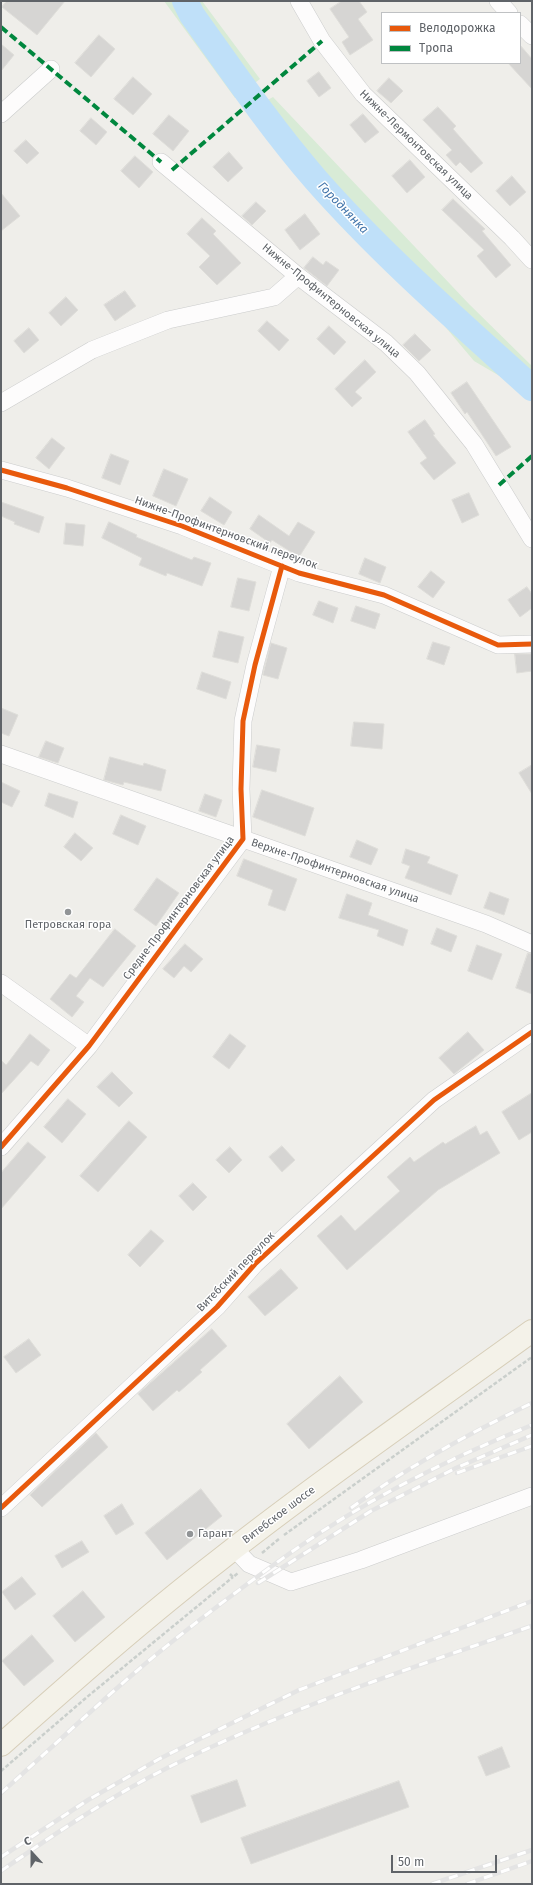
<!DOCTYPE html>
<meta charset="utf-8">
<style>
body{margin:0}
#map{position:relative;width:533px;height:1885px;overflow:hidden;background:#efeeea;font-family:"Fira Sans",sans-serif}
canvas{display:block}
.frame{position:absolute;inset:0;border:2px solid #5f6368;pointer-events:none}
.legend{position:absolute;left:381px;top:12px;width:140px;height:52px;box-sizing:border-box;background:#fff;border:1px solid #bfc1c3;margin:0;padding:5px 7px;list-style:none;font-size:12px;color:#5f6368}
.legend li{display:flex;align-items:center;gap:8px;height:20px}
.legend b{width:20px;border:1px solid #bfc1c3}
.north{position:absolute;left:12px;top:1833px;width:40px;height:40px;-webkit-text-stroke:3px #fff;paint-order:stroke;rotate:339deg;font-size:11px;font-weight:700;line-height:16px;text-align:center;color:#5f6368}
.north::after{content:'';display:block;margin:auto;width:14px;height:18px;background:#5f6368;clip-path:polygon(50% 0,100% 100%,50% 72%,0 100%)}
.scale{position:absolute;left:391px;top:1855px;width:106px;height:18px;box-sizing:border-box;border:2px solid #5f6368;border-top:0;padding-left:5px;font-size:12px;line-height:14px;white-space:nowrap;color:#5f6368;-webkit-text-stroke:3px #fff;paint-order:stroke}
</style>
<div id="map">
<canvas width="533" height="1885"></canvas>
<div class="frame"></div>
<ul class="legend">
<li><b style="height:5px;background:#e8590c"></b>Велодорожка</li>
<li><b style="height:5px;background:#00873e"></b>Тропа</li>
</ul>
<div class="north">С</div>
<div class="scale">50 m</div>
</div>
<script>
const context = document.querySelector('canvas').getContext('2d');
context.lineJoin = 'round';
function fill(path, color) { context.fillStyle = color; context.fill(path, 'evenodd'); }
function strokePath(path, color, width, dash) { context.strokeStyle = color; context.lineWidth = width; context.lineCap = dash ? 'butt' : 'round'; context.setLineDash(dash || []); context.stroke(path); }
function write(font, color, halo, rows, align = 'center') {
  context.font = font + ' "Fira Sans",sans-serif'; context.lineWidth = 3; context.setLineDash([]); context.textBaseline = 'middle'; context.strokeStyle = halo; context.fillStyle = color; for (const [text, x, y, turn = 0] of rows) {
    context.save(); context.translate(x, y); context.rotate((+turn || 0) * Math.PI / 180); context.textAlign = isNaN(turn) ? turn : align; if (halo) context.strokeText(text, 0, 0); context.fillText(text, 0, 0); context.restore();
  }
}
fill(new Path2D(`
 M164 1H202L260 79 235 98Z
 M273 97 469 304 532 366V395L474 361 426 304 248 111Z`), '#d8ebd6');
strokePath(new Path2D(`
 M185 1 192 15C232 71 271 128 316 180 382 255 458 321 532 388`), '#bfe0f9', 26);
const building = new Path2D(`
 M7 1H65L37 35 2 7Z
 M342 1H359L367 12 358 19 373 40 350 55 342 42 349 37 330 9Z
 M99 35 115 49 91 77 75 63Z
 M1 44 14 55 1 71Z
 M520 45 532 59V89L508 63H520Z
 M319 72 331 88 319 97 307 81Z
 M133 77 152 94 133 115 114 99Z
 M389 78 403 91 391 103 377 91Z
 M438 107 456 126 453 129 483 163 471 173 460 162 456 166 446 155 452 150 423 120Z
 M363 114 379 132 365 143 350 125Z
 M169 115 189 131 173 151 153 134Z
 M91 118 107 132 96 145 80 131Z
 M26 140 39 153 27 164 14 151Z
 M229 152 243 168 228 182 213 167Z
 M135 156 153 172 139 188 121 171Z
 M410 160 425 177 407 193 392 176Z
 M512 176 526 192 510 206 496 191Z
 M1 193 20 216 1 231Z
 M453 199 485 229 482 231 511 265 496 278 477 256 484 250 442 210Z
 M256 202 266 211 252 225 242 216Z
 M305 214 320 234 300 250 285 230Z
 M202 218 216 231 213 234 241 263 217 285 199 267 210 256 187 234Z
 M313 257 323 265 326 261 339 270 327 286 304 268Z
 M125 291 136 306 115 321 104 305Z
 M66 297 78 310 61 326 49 313Z
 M267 321 289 340 279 351 258 331Z
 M329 326 346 342 334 355 317 339Z
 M29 328 39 340 24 353 14 341Z
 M415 334 431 350 419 361 403 345Z
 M365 360 376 372 355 392 362 398 352 407 335 389Z
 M467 382 511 447 496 456 467 412 465 414 451 393Z
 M425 420 435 434 433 435 456 463 434 480 420 463 427 458 408 432Z
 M52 438 65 448 49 469 36 458Z
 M111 454 129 461 120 485 102 478Z
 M164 469 188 479 176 506 153 496Z
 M469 493 479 515 462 523 452 500Z
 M210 497 232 512 224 525 201 511Z
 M1 502 44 517 39 533 14 524 15 522 1 516Z
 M259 515 289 536 298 522 315 532 299 557 272 540 270 543 250 529Z
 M109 522 137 535 136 537 192 560 194 557 211 563 202 586 167 573 166 576 139 565 142 558 102 538Z
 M66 523 85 525 83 546 64 544Z
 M365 558 386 567 380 583 359 574Z
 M431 571 445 582 433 598 418 587Z
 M238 578 256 582 249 611 231 607Z
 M527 587 532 594V608L520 617 508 600Z
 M319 601 338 608 333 623 313 615Z
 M356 606 380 614 375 629 351 621Z
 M219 631 244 637 238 663 213 657Z
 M433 642 450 647 444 665 427 659Z
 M271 643 287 648 278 679 263 675Z
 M515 654H532V671L517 673Z
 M202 672 231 682 226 699 197 689Z
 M1 708 18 715 9 736 1 733Z
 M354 722 384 724 382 749 351 746Z
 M46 741 64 748 58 763 39 757Z
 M257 745 280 749 276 772 253 767Z
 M110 757 143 766 144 763 166 770 161 791 124 782 123 785 104 780Z
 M532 765V794L519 773Z
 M1 782 20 791 12 807 1 802Z
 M262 790 314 808 305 836 253 817Z
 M49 793 78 802 73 818 45 806Z
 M205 794 222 800 216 817 199 811Z
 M121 815 146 826 138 845 113 834Z
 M75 833 93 848 81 861 64 847Z
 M357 840 378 849 371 865 350 857Z
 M406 849 430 857 427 863 458 875 451 895 405 878 410 866 402 863Z
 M244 859 297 879 285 911 268 905 273 890 237 876Z
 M157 878 179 893 156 926 134 910Z
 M490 892 509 899 504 915 484 908Z
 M347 894 372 903 368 915 408 930 403 946 377 936 379 930 339 918Z
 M437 928 457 936 451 952 431 944Z
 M115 929 136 946 103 987 90 978 76 996 84 1002 72 1017 50 999 70 974 76 978Z
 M185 944 203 959 191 972 184 966 174 978 163 969Z
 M477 945 502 954 492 980 468 971Z
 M528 953 532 954V994L516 988Z
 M468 1032 484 1050 454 1074 439 1058Z
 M30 1034 50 1050 38 1066 31 1061 1 1094V1060L6 1065Z
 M230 1034 246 1046 229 1069 213 1057Z
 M112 1072 133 1093 119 1107 97 1087Z
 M532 1093V1132L519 1140 502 1112Z
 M68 1099 86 1114 62 1143 44 1127Z
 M129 1121 147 1137 98 1192 80 1176Z
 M476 1126 480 1135 487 1131 500 1153 438 1190 347 1270 317 1236 341 1215 355 1231 400 1191 387 1177 410 1157 414 1162 443 1142 445 1144Z
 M28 1142 46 1157 1 1209V1173Z
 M282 1146 295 1160 282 1172 269 1157Z
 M230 1147 242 1160 229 1173 216 1160Z
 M193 1183 207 1197 193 1211 179 1196Z
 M151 1230 164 1241 140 1267 128 1255Z
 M281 1269 298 1288 265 1316 248 1297Z
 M212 1329 227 1346 200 1370 202 1372 179 1392 177 1390 153 1411 138 1394Z
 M29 1339 41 1355 16 1373 4 1357Z
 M340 1376 363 1402 309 1449 287 1424Z
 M96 1433 108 1447 42 1507 30 1495Z
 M201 1489 222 1516 167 1560 145 1533Z
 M122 1504 134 1524 116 1535 104 1516Z
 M82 1541 89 1552 62 1568 55 1556Z
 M22 1577 36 1594 15 1610 2 1592Z
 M83 1591 105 1617 75 1642 53 1616Z
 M32 1635 54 1661 24 1686 2 1661Z
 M502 1747 510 1767 486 1776 478 1757Z
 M237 1780 246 1806 201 1823 191 1796Z
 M399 1781 409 1807 251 1864 241 1838Z`);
fill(building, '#d6d5d3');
strokePath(building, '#deddd9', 1);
const minor = new Path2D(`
 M299 1 322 41 363 94 512 238 532 260
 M498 1 509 13
 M520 24 532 36
 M1 114 51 69
 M161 162 298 276 386 343 417 373 474 444 532 539
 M1 403 92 350 168 320 274 297 298 276
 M1 470 67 488 182 526 299 573 384 595 498 645 532 644
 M1 754 486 924 532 944
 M1 983 89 1046
 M1 1147 89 1046 243 839 241 789 243 721 255 665 282 566
 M1 1508 217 1307 255 1264 434 1100 532 1032
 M234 1548 249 1564 291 1582 361 1560 532 1496`);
const major = new Path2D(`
 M1 1745C72 1682 143 1619 218 1561 320 1481 427 1407 532 1331`);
strokePath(minor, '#cbcccc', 18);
strokePath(major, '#d7ceb8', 24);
strokePath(new Path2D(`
 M284 1535 532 1357
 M262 1553 280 1538
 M230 1574 233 1577 238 1573
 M1 1771 87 1697 233 1577`), '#cacfcc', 2.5, [4, 2]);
strokePath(minor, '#fdfcfc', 17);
strokePath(major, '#f4f2e9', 22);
const rail = new Path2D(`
 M457 1473 532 1446
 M351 1508C407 1467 470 1433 532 1403
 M258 1583 371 1511 456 1468 532 1435
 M1 1793C45 1754 88 1713 132 1675 183 1631 238 1590 293 1551 367 1499 448 1459 532 1425
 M1 1857 88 1800 159 1759 299 1690 532 1601
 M1 1871C56 1833 111 1796 171 1766 287 1709 410 1668 532 1626
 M432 1884 532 1850
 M467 1884 532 1861`);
strokePath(rail, '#e4e4e4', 4.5);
strokePath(rail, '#fff', 3, [9]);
strokePath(new Path2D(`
 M1 27 161 162
 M172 170 322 41
 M499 485 532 456`), '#00873e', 4, [8, 4]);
strokePath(new Path2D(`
 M1 470 67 488 182 526 299 573 384 595 498 645 532 644
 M1 1147 89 1046 243 839 241 789 243 721 255 665 282 566
 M1 1508 217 1307 255 1264 434 1100 532 1032`), '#e8590c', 5);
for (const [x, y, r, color] of [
 [68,912,4,"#919496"],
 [190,1534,4,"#919496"]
]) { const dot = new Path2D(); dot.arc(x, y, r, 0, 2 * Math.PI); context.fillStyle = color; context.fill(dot); strokePath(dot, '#fff', 1.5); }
write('11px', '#5f6368', '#fff', [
 ["Нижне-Лермонтовская улица",416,145,44],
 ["Нижне-Профинтерновская улица",331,301,39],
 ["Нижне-Профинтерновский переулок",226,533,20],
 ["Верхне-Профинтерновская улица",335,871,19],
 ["Средне-Профинтерновская улица",179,908,-53],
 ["Витебский переулок",236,1272,-46],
 ["Витебское шоссе",279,1515,-37]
]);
write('11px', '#5f6368', '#fff', [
 ["Петровская гора",68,925],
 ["Гарант",198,1534,"left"]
]);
write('italic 12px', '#4174aa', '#fff', [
 ["Городнянка",343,208,46]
]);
</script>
